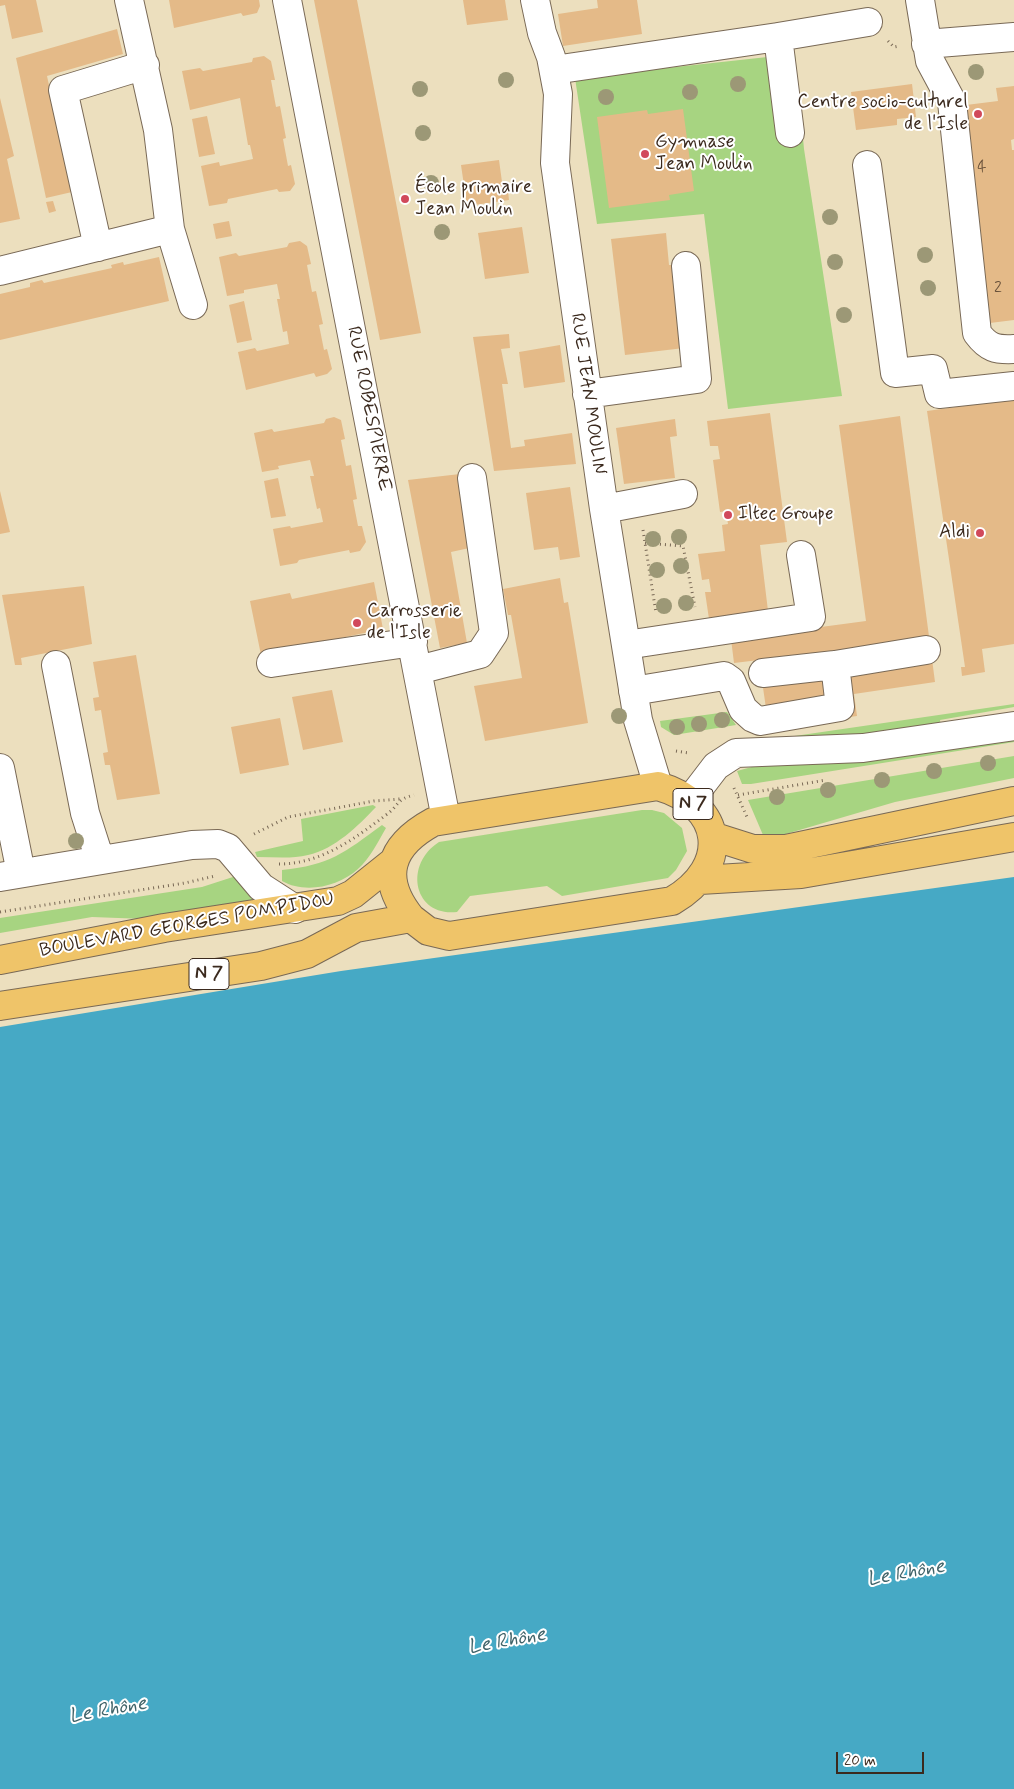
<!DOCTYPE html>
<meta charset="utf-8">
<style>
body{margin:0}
#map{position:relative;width:1014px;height:1789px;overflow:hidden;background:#ecdfbe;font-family:Mynerve,sans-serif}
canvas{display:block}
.scale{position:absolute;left:836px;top:1752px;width:88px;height:22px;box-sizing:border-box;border:2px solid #3b2a1e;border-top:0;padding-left:6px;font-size:15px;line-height:18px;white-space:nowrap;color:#3b2a1e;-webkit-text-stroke:4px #fff;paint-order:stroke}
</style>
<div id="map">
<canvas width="1014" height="1789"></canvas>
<div class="scale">20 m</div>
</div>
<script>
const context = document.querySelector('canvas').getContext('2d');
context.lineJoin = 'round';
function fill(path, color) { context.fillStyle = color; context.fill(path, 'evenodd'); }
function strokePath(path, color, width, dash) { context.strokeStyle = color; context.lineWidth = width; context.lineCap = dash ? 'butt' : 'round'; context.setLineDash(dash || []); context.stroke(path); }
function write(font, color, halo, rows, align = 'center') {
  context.font = font + ' Mynerve,sans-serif'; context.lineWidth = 4; context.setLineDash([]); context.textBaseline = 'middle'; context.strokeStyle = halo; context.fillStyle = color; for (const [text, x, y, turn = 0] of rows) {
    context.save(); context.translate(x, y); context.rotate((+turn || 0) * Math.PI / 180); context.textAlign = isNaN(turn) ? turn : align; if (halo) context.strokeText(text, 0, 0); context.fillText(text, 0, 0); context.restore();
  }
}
fill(new Path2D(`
 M795 54 804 149 842 396 728 409 704 214 597 224 575 78Z
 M1014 704V707L940 720 942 731 781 738Z
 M727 712 736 725 674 735 661 727 660 721Z
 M1014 734V742L751 784H742L737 771 770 762Z
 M1014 756V778L895 802 779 836 763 835 748 800Z
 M373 805 376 807C358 826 335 849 308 855 292 859 274 857 257 857L255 852 303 841 301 819Z
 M642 810H652L664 813 682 828 687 851 676 870 668 878 562 896 547 886 470 896 457 912C414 917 403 865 439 842Z
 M382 825 386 828C378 842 370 858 358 869 338 887 305 894 282 881V870C330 865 344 853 382 825Z
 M236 876 268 904 145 919 92 917 0 933V918L202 887Z`), '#a7d481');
fill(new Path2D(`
 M1014 877V1789H0V1027L341 971Z`), '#46a9c5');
fill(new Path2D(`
 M0 0H36L43 32 12 39 5 5 0 6Z
 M169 0H259L260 6 257 13 243 16 241 13 174 28Z
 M314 0H357L421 333 380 340Z
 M463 0H505L508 20 467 25Z
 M597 0H637L642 34 563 46 558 14 598 8Z
 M117 29 123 54 47 76 72 192 46 198 16 58Z
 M264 56 271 61 275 80H271L276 107 280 106 286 138 283 139 288 166 291 165 295 184 290 191 279 192 277 189 228 199 227 203 209 206 201 166 219 162 220 166 253 159 250 145H248L240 98 190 110 182 71 200 68 203 71 252 62 253 58Z
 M912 84 916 117 897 119V125L856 130 851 92Z
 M1014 86V139L1011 140 1012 150H1014V320L990 323 966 105 998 101 996 88Z
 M0 98 14 156 7 159 20 219 0 223Z
 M683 109 694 191 669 195 670 200 609 208 597 117 647 110 648 114Z
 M207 116 215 154 199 157 192 119Z
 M499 160 502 182H507L509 200 467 206 461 165Z
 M53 201 56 211 49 213 46 202Z
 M229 221 232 236 216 239 213 224Z
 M522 227 529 273 485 279 478 233Z
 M666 233 669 265H675L684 348 625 355 611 239Z
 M300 241 307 246 311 264 307 265 312 292 316 291 323 324 319 325 324 350 327 349 332 369 327 374 316 377 314 373 246 390 238 352 255 348 257 351 289 344 287 331 283 332 277 299H280L277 284 244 290V293L227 296 219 257 236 253 239 256 287 247 289 243Z
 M159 257 169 301 0 340V294L30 287V283L42 280 44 283 112 268 111 265 123 262 124 265Z
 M244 301 252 340 237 343 229 305Z
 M509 334 510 348 501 349 508 384H502L511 448 525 446 524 440 572 433 576 464 494 471 473 337Z
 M560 345 565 382 524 388 519 352Z
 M1014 399V644L982 649 985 672 962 676 961 667H965L927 411Z
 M770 413 787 542 760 545 768 611 709 619 705 592H711L709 579 702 580 698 554 725 551 722 525 728 524 726 511 720 512 713 460 720 459 718 446H710L707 421Z
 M900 416 935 682 854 694 857 716 769 729 759 660 734 663 731 639 866 621 839 425Z
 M334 417 341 420 345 439 341 440 346 466 351 465 357 499 353 500 358 526H362L366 542 360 551 350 553 349 550 299 560 297 563 280 566 273 529 290 526 291 528 323 522 320 508 317 509 310 476H314L310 460 278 466 279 469 262 472 254 433 272 429 274 432 324 423 326 419Z
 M675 419 677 436 670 437 675 478 624 484 616 428Z
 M460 474 474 547 451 552 467 643 440 648 408 480Z
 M278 478 286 516 271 518 264 481Z
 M570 487 580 557 560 560 558 547 534 550 526 493Z
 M0 491 10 532 0 534Z
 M560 578 564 603 568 602 588 723 485 741 474 686 522 678 511 615H508L503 589Z
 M374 582 383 629 261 655 250 601 290 593 292 599Z
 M84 586 92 644 21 658 22 665H15L2 595Z
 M136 655 160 794 117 800 110 765H105L103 753 108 752 101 710 95 711 93 698 99 697 93 662Z
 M332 690 343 742 303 750 292 697Z
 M280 718 289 765 240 774 231 727Z`), '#e4ba88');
const minor = new Path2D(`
 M129 0 158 130 170 229 193 305
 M287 0 446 819
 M535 0 542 33 551 57 558 94 555 163 604 509 638 720 658 786
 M920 0 930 61 952 102 977 333C988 348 996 350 1014 349
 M778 37 868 22
 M926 44 1014 37
 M554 70 778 37 790 133
 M867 165 895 373 933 369 939 394 1014 386
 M98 247 63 90 145 65
 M0 271 170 229
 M587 394 697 379 686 266
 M604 509 683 494
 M626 645 811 617 801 555
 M271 663 413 642
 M56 665 85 813 100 860
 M418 670 480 654 494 633 472 478
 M763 673 835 665 926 650
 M633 691 724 676 731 681 743 709 753 718 760 721 840 707 835 665
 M0 768 21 873
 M690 800 716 766 736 753 863 748 1014 726
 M0 877 192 845 218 844 228 848 261 887 295 909`);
const major = new Path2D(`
 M712 836 753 849H786L1014 801
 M700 880 801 874 1014 837
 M0 960 164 928 338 901 353 894 393 862
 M0 1006 261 966 307 954 356 928 411 918 428 931 449 936 672 901C732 866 724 805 658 786L433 822C389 846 379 878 411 918`);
strokePath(minor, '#796956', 30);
strokePath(major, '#796956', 30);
strokePath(new Path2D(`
 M888 41 894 47 899 46
 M643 530 656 613
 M645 543 683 546 695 607
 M676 751 689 753
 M734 788 747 817
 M738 795 826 780
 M254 834 288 817 374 801 400 799
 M279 864C321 864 354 839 386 815 399 806 396 799 414 795
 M0 912 185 883 215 876`), '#796956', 3, [1, 4]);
strokePath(minor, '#fff', 28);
strokePath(major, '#efc469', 28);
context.fillStyle = '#9c9876';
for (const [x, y] of [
 [976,72],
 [506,80],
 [738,84],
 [420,89],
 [690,92],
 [606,97],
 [423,133],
 [431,183],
 [830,217],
 [442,232],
 [925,255],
 [835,262],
 [928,288],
 [844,315],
 [679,537],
 [653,539],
 [681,566],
 [657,570],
 [686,603],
 [664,606],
 [619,716],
 [722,720],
 [699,724],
 [677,727],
 [988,763],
 [934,771],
 [882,780],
 [828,790],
 [777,797],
 [76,841]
]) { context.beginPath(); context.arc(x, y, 8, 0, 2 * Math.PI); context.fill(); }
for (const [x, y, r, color] of [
 [978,114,5,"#d1495b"],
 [645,154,5,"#d1495b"],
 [405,199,5,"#d1495b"],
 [728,515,5,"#d1495b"],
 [980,533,5,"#d1495b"],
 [357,623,5,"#d1495b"]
]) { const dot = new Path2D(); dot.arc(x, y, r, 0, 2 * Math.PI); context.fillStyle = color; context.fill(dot); strokePath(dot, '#fff', 2); }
write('16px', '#654e38', null, [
 ["4",982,168],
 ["2",998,289]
]);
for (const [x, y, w] of [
 [693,804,40],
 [209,974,40]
]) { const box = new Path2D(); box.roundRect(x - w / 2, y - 15.5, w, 31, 4); context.fillStyle = '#fff'; context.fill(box); strokePath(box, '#3b2a1e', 1); }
write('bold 18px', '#3b2a1e', null, [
 ["N 7",693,804],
 ["N 7",209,974]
]);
write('19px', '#3b2a1e', '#fff', [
 ["Centre socio-culturel",968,103,"right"],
 ["de l'Isle",968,125,"right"],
 ["Gymnase",655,143],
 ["Jean Moulin",655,165],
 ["École primaire",415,188],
 ["Jean Moulin",415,210],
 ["Iltec Groupe",738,515],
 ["Aldi",970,533,"right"],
 ["Carrosserie",367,612],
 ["de l'Isle",367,634]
], 'left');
write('19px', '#3b2a1e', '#fff', [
 ["RUE JEAN MOULIN",587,394,82],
 ["RUE ROBESPIERRE",368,409,79],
 ["BOULEVARD GEORGES POMPIDOU",187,926,-10]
]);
write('italic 20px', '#406369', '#fff', [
 ["Le Rhône",906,1574,-10],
 ["Le Rhône",507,1642,-10],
 ["Le Rhône",108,1711,-10]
]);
</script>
